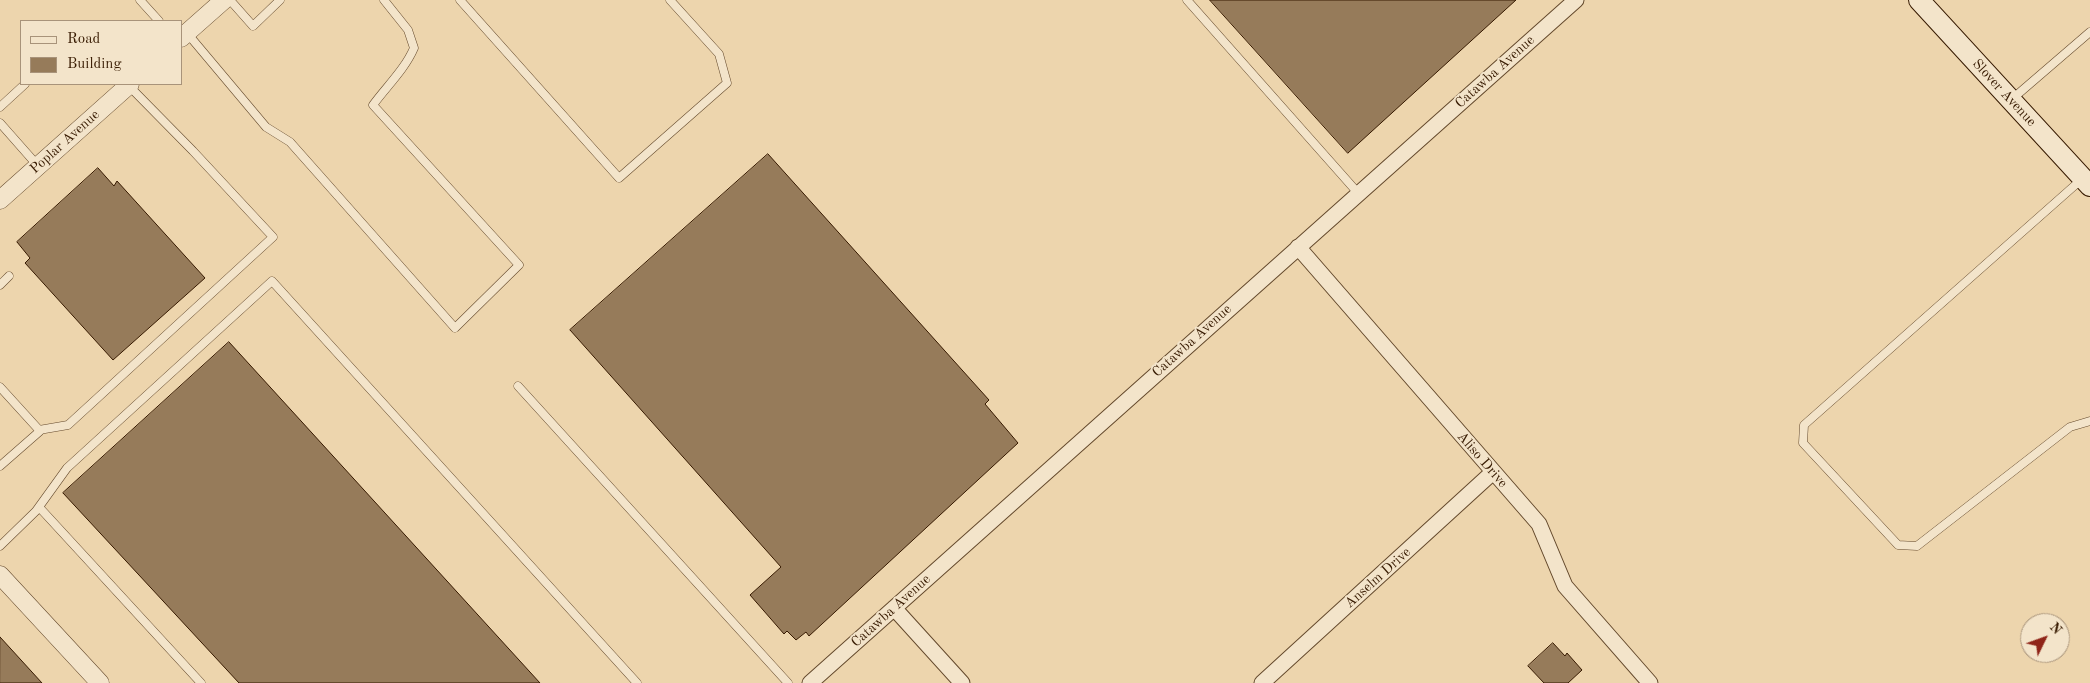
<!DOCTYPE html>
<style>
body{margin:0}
#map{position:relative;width:2090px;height:683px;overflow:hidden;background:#edd5ad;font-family:"Old Standard TT",serif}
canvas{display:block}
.legend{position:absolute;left:20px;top:20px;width:162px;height:65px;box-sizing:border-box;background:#f3e4ca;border:1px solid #a8937a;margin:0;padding:6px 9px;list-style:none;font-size:15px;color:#371a01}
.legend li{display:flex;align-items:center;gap:10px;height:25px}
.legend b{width:25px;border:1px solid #a8937a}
.north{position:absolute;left:2020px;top:613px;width:50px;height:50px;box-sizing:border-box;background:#f3e4ca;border:1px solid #a8937a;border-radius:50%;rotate:48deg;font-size:14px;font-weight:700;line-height:20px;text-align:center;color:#371a01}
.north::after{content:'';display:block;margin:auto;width:18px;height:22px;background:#8f2418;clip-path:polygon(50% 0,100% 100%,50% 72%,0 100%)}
</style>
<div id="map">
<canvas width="2090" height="683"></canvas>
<ul class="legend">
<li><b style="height:6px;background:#f3e4ca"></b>Road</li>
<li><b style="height:14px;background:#967b5a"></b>Building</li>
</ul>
<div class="north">N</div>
</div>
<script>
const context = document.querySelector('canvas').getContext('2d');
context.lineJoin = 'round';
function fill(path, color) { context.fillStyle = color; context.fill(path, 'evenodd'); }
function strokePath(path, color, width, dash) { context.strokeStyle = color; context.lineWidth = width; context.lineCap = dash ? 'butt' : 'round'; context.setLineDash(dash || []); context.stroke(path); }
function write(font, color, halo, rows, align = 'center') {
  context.font = font + ' "Old Standard TT",serif'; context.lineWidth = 4; context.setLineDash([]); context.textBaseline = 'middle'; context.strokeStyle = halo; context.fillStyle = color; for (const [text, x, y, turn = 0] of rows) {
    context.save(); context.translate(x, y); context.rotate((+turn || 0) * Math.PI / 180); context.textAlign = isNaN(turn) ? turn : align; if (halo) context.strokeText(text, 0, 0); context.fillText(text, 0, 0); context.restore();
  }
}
const building = new Path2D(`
 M1210 0H1516L1348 153Z
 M768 154 989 400 985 404 1018 443 809 636 806 632 796 640 787 631 784 634 750 595 781 567 570 330Z
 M98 168 114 186 117 181 205 278 113 360 25 263 30 258 17 242Z
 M229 342 540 683H239L63 493Z
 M0 637 42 683H0Z
 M1553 643 1565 656 1567 653 1582 670 1568 683H1544L1528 666Z`);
fill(building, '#967b5a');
strokePath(building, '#371a01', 1);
const service = new Path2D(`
 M140 0 159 21
 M230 0 253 26 280 0
 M460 0 619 178 727 83 719 54 670 0
 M1187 0 1358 193
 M187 33 266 127 290 142 455 328 519 265 373 105C387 86 405 69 414 48L408 30 384 0
 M2011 100 2090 32
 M0 107 25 84
 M0 123 38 166
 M2082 179 1804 425 1803 443 1898 545 1917 546 2070 427 2090 421
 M0 285 9 276
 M518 386 788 683
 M0 387 40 431 0 466
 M39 430 68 425 273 237 193 151 128 85
 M39 507 201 683
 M0 546 36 511 67 468 272 281 637 683`);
const minor = new Path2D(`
 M1298 247 1539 524 1565 586 1650 683
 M894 608 962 683
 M810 683 1576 0
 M1262 683 1493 472`);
const tertiary = new Path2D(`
 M181 38 224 0
 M0 200 130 84
 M0 575 100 683`);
const secondary = new Path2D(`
 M1919 0 2090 186`);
strokePath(service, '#64492c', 9);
strokePath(minor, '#64492c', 17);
strokePath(tertiary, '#64492c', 19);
strokePath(secondary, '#371a01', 22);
strokePath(service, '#f3e4ca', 8);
strokePath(minor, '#f3e4ca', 15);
strokePath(tertiary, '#f3e4ca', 18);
strokePath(secondary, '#f3e4ca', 20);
write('14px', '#371a01', '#f3e4ca', [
 ["Catawba Avenue",1495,72,-42],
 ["Slover Avenue",2004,93,47],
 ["Poplar Avenue",65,142,-42],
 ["Catawba Avenue",1192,341,-42],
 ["Aliso Drive",1482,460,49],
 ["Anselm Drive",1378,578,-42],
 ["Catawba Avenue",891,611,-42]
]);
</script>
